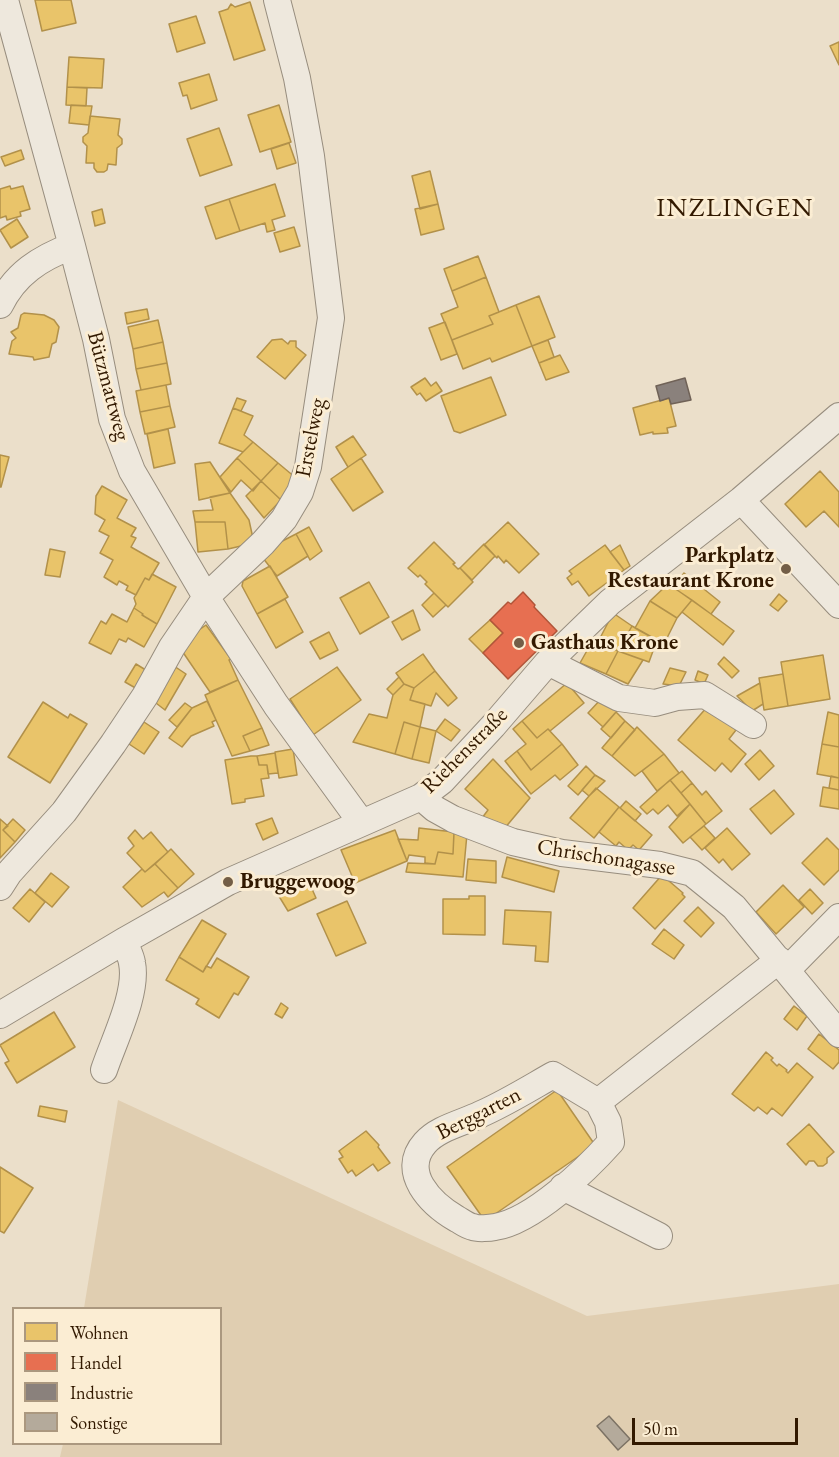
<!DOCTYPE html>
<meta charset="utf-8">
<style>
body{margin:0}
#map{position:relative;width:839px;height:1457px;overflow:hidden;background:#ebdfca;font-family:"EB Garamond",serif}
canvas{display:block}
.legend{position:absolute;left:12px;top:1307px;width:210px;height:138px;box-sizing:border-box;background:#fbedd3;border:2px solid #ab987f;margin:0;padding:8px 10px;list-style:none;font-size:18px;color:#321900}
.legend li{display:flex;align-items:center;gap:12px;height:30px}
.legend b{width:30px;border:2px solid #ab987f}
.scale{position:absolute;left:632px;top:1418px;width:166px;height:27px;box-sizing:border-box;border:3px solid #321900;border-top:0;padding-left:8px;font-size:18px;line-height:21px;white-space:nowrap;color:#321900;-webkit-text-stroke:4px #fbedd3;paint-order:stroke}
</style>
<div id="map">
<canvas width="839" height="1457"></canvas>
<ul class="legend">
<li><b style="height:16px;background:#e9c46a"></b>Wohnen</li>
<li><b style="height:16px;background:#e76f51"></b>Handel</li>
<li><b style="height:16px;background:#8a817c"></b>Industrie</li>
<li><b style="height:16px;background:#b4aa9b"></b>Sonstige</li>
</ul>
<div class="scale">50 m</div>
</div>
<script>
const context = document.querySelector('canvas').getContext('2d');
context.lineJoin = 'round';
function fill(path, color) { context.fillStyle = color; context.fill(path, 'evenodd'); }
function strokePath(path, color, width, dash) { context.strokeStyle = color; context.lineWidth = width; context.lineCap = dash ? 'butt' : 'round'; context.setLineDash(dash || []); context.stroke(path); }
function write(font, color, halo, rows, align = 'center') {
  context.font = font + ' "EB Garamond",serif'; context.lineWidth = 6; context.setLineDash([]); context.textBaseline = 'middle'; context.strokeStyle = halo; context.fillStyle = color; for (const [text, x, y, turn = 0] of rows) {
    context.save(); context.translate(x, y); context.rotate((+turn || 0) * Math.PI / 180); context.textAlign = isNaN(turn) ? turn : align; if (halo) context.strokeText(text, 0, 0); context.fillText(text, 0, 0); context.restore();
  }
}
fill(new Path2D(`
 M118 1100 587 1316 839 1284V1457H60L63 1444H220V1308H84Z`), '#e0ceb1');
const homes = new Path2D(`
 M35 0H71L76 23 42 31Z
 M250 2 265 50 234 60 219 12 228 9 231 4 235 7Z
 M196 16 205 43 177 52 169 24Z
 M839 42V65L830 46Z
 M69 57 104 59 102 88 67 87Z
 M209 74 217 100 191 109 187 95 183 96 179 83Z
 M67 87 87 88 86 106 66 105Z
 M71 105 92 106 89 125 69 123Z
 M279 105 291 142 260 152 248 115Z
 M90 116 120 119 118 135 122 139V144L117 148 116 165 108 164 107 170 104 172H97L94 168V163H86L87 146 83 142V137L88 133Z
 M219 128 232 165 200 176 187 139Z
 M289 143 296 163 277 169 271 149Z
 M21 150 24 159 5 166 1 157Z
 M430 171 438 204 420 209 412 176Z
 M275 184 285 216 272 220 275 230 267 232 265 223 240 231 229 199Z
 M10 186 11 189 23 186 30 209 20 212 21 216 7 220 6 216 0 218V189Z
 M229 199 240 231 216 239 205 207Z
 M438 204 444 229 421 235 415 209Z
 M102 209 105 223 95 226 92 212Z
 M17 219 28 237 11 248 0 230Z
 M294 227 300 246 280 252 274 233Z
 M478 256 486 277 452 291 444 269Z
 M486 277 499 312 489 316 493 324 452 340 441 314 458 307 452 291Z
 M539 296 555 337 532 346 516 305Z
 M516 305 532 346 492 362 490 358 463 369 452 340 493 324 489 316Z
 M147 309 149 319 127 324 125 313Z
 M24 313 44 315 54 320 59 327 56 342 52 344 49 357 34 360 33 357 9 354 12 341 16 338 11 332 18 328 21 315Z
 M158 320 163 342 133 349 128 327Z
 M445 322 457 354 441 360 429 328Z
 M282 339 288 344 290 341H296V347L306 355 285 379 257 357 272 340Z
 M548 340 554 357 539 363 532 346Z
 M163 342 167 363 136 369 133 349Z
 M560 355 569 372 546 380 539 363Z
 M167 363 171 384 141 390 136 369Z
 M491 377 506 415 460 433 454 431 441 396Z
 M425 378 431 386 436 382 442 391 426 401 420 393 417 395 411 387Z
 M166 385 170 406 140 412 136 391Z
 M237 398 246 401 241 411 233 408Z
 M669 398 676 426 667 428 668 433 653 434V432L640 435 633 408Z
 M170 406 175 427 145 434 140 412Z
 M233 408 253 416 244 435 253 442 243 452 219 443Z
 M168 429 175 463 154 468 147 434Z
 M353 436 366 455 348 467 336 447Z
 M253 442 278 463 261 481 237 458Z
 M0 455 9 457 1 487H0Z
 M237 458 261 481 253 491 241 480 231 492 220 477Z
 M361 458 383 492 353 511 331 479Z
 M210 462 230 493 199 500 195 464Z
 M278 463 296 478 281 500 261 481Z
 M820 471 839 492V527L824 511 806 527 785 504Z
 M261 481 281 500 264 518 246 496Z
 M102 486 127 500 117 518 136 528 131 536 136 538 131 547 159 563 149 580 145 578 136 595 126 590 128 586 119 581 117 585 104 577 113 560 100 553 109 536 99 531 105 520 95 514 96 496Z
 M230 493 249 520 254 543 228 549 225 522H195L193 511 213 510 210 497Z
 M195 522H225L228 549 198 552Z
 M508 522 539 554 519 573 506 560 504 563 498 556 497 558 484 545Z
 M309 527 322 551 310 560 296 534Z
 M296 534 308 556 277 576 259 553Z
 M434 542 455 563 453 564 458 569 460 568 473 582 448 607 425 584 427 582 420 575 418 577 408 568Z
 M484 544 495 556 472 580 460 568Z
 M605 545 624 570 589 596 578 581 572 585 567 578 572 574 569 571Z
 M620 545 630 566 624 570 610 552Z
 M50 549 65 552 60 577 45 575Z
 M270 566 288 597 257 614 242 586 243 581Z
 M684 573 720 602 711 614 673 587Z
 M152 574 176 587 157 624 142 615 143 614 134 608 136 604 134 598 145 578 149 580Z
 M369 582 389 617 360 634 340 598Z
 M668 584 692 600 677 618 650 601Z
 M434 593 446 605 433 617 422 605Z
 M779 594 787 601 778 611 770 605Z
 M285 599 303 632 276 648 257 614Z
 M692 600 734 631 723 645 682 612Z
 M650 601 677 618 664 644 635 628Z
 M134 608 143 614 142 615 157 624 144 647 128 638 126 642 119 639 111 654 89 643 101 621 106 624 112 614 127 622Z
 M413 610 420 630 402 640 392 622Z
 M613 613 632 626 618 651 598 642Z
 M490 620 503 633 483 653 469 639Z
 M206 625 231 659 229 660 238 680 210 692 178 645Z
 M632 626 657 640 649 662 618 651Z
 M329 632 338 650 320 659 310 642Z
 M593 640 618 651 606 674 580 663Z
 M618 651 643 660 628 684 606 674Z
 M423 654 435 671 414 688 404 684 396 673Z
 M823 655 830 699 788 706 781 662Z
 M724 657 739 671 732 678 718 664Z
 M136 664 149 672 139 690 125 682Z
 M171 664 186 674 165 710 152 700Z
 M337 667 361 700 313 735 290 699Z
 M670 668 686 672 679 686 663 684Z
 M435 671 457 698 448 706 436 693 431 706 410 700 414 688Z
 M698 671 708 675 704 684 695 680Z
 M783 674 788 706 764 710 759 678Z
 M399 677 404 684 393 695 387 689Z
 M238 680 262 728 243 736 250 751 232 756 205 695Z
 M567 683 584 703 550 731 548 729 537 738 522 721Z
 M760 683 763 704 752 711 737 696Z
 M404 684 414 688 410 700 425 704 420 727 404 722 395 754 353 742 369 714 387 718 393 695Z
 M602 698 617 711 603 727 588 713Z
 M207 701 216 720 212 722 214 726 191 736 182 747 169 738 192 708Z
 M43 702 68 718 70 714 87 724 50 783 8 757Z
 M185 703 192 708 177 727 169 720Z
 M708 706 736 730 729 739 746 754 731 772 722 763 715 771 678 740Z
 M616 712 625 721 611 738 601 729Z
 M828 712 839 715V747L822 744Z
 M445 719 460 730 451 741 436 731Z
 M522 721 537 738 548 729 562 744 531 770 517 751 526 744 513 729Z
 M625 721 635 730 612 756 602 748Z
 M144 722 159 732 144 754 129 744Z
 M404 722 420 727 412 759 395 754Z
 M420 727 436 731 429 763 412 759Z
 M637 727 664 754 635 776 612 756Z
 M262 728 269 745 250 751 243 736Z
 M562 744 578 765 560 780 555 775 531 794 505 761 517 751 531 770Z
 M822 744 839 747V778L817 774Z
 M293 749 297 775 279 778 275 752Z
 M760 750 774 766 759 780 745 764Z
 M275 753 278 773 268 774 267 765H259L257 756Z
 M664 754 679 773 657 791 642 771Z
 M251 756H257L259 765H267L269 778 261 779 264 796 245 799V802L232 804 225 760Z
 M493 759 530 798 504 829 482 818 488 810 465 789Z
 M586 766 595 775 578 795 568 786Z
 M682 771 692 783 681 793 670 780Z
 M595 775 605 781 589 796 582 790Z
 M831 776 839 778V790L829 788Z
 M670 780 690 804 677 816 668 805 658 814 653 809 647 814 640 807Z
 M692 783 702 795 706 791 722 811 706 824 681 793Z
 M823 787 839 790V809L820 806Z
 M596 788 619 807 594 838 570 818Z
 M774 790 794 814 771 834 750 809Z
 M626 801 641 814 635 821 620 808Z
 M690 804 706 824 683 843 669 827Z
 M619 807 652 835 639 850 633 845 628 850 619 842 616 846 599 832Z
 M272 818 278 833 263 840 256 824Z
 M0 819 8 826 3 830 15 842 0 858Z
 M13 819 25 830 15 842 3 830Z
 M704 826 715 838 702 850 690 837Z
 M419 828 454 832 453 854 438 852 435 864 425 863V857L409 855 407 861 398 839 418 840Z
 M727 828 750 854 732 870 723 859 719 863 705 848Z
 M135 830 143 839 151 832 168 852 145 872 127 853 134 846 128 838Z
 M395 830 407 861 355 883 341 850Z
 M454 833 467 834 463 877 406 872 408 863 435 864 438 852 453 854Z
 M827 838 839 850V870L824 885 802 863Z
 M171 849 194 874 178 888 155 864Z
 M507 857 559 871 554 892 502 877Z
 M468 859 496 861V883L466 880Z
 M155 864 178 888 168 897 164 892 142 907 123 887 142 869 145 872Z
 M51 873 69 887 52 907 35 893Z
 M662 875 683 893 682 894 685 897 655 929 633 908Z
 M308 880 316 898 288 911 277 893Z
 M783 885 804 907 776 934 756 912Z
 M30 889 45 902 29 922 13 908Z
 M810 889 823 903 812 914 799 900Z
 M469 896H485V935L443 934V899H469Z
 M347 901 366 943 336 956 317 914Z
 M698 907 714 923 701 937 684 921Z
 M505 910 551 912 548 962 535 961 536 946 503 944Z
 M202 920 226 934 203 972 179 957Z
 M664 929 684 945 674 959 652 944Z
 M179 957 203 972 206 966 211 968 217 958 249 977 238 995 234 993 219 1018 196 1004 199 999 166 980Z
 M281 1003 288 1008 282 1018 275 1014Z
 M794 1006 807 1016 797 1030 784 1019Z
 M54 1012 75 1047 17 1083 5 1063 9 1061 0 1045Z
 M819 1034 839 1050V1062L833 1069 808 1049Z
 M766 1052 773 1058 771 1060 777 1066 779 1064 787 1070 786 1071 788 1073 797 1063 813 1077 782 1116 772 1108 767 1114 758 1107 754 1111 732 1094Z
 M557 1090 595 1145 485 1221 447 1167Z
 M40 1106 67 1111 65 1122 38 1116Z
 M809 1124 834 1152 827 1158V1163L823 1166H818L814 1161H809L806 1165 787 1144Z
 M366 1131 379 1145 378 1147 390 1163 378 1171 373 1164 356 1176 352 1170 348 1173 339 1159 343 1157 339 1151Z
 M0 1167 33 1188 4 1233 0 1231Z`);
fill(homes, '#e9c46a');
strokePath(homes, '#b2914a', 1.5);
const shops = new Path2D(`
 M523 592 535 605 534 607 557 631 508 679 483 653 503 633 490 620 508 602 511 604Z`);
fill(shops, '#e76f51');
strokePath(shops, '#b15539', 1.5);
const industry = new Path2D(`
 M685 378 691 400 671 404 669 398 660 401 656 386Z`);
fill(industry, '#8a817c');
strokePath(industry, '#706257', 1.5);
const building = new Path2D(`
 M609 1416 630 1439 618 1450 597 1426Z`);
fill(building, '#b4aa9b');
strokePath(building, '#7c7264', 1.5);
const minor = new Path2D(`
 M5 0 72 246 96 339 112 419 132 471 206 597 276 705 361 822
 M0 305C15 274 40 258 72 246
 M741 500 839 605
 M548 662 619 698 655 703 677 697 705 695 753 725
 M421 797 435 809 453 819 513 842 562 853 660 865 692 873 734 907 839 1034
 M0 887 9 873 64 812 113 744 145 696 172 647 206 597 263 543 284 519 300 492 308 467 331 318 311 156 297 78 277 0
 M787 970 839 917
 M0 1015 124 941 228 882 421 797 442 781 493 726 548 662 610 602 741 500 839 416
 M104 1070C114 1040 138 993 132 963 131 955 126 948 124 941
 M598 1102 553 1075C530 1088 506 1103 481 1114 463 1123 438 1128 425 1143 399 1172 431 1204 457 1219 461 1221 467 1226 473 1227 478 1229 490 1228 495 1227 533 1221 586 1170 611 1142L608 1122 598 1102 779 960
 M563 1187 659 1236`);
strokePath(minor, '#978d7e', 28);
strokePath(minor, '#eee8dd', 26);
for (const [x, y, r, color] of [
 [786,569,6,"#735e47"],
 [519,643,6,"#735e47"],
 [228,882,6,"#735e47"]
]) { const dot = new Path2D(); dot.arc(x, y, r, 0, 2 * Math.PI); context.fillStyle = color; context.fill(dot); strokePath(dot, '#fbedd3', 2); }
write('22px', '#321900', '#fbedd3', [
 ["Bützmattweg",108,386,75],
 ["Erstelweg",311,438,-79],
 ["Riehenstraße",465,751,-45],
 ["Chrischonagasse",606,858,9],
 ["Berggarten",479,1114,-27]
]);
write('bold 22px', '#321900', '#fbedd3', [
 ["Parkplatz",774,556,"right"],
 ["Restaurant Krone",774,581,"right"],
 ["Gasthaus Krone",531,643],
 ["Bruggewoog",240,882]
], 'left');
context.letterSpacing = '1.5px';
write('26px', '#321900', '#fbedd3', [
 ["INZLINGEN",735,209]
]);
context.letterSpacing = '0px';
</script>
